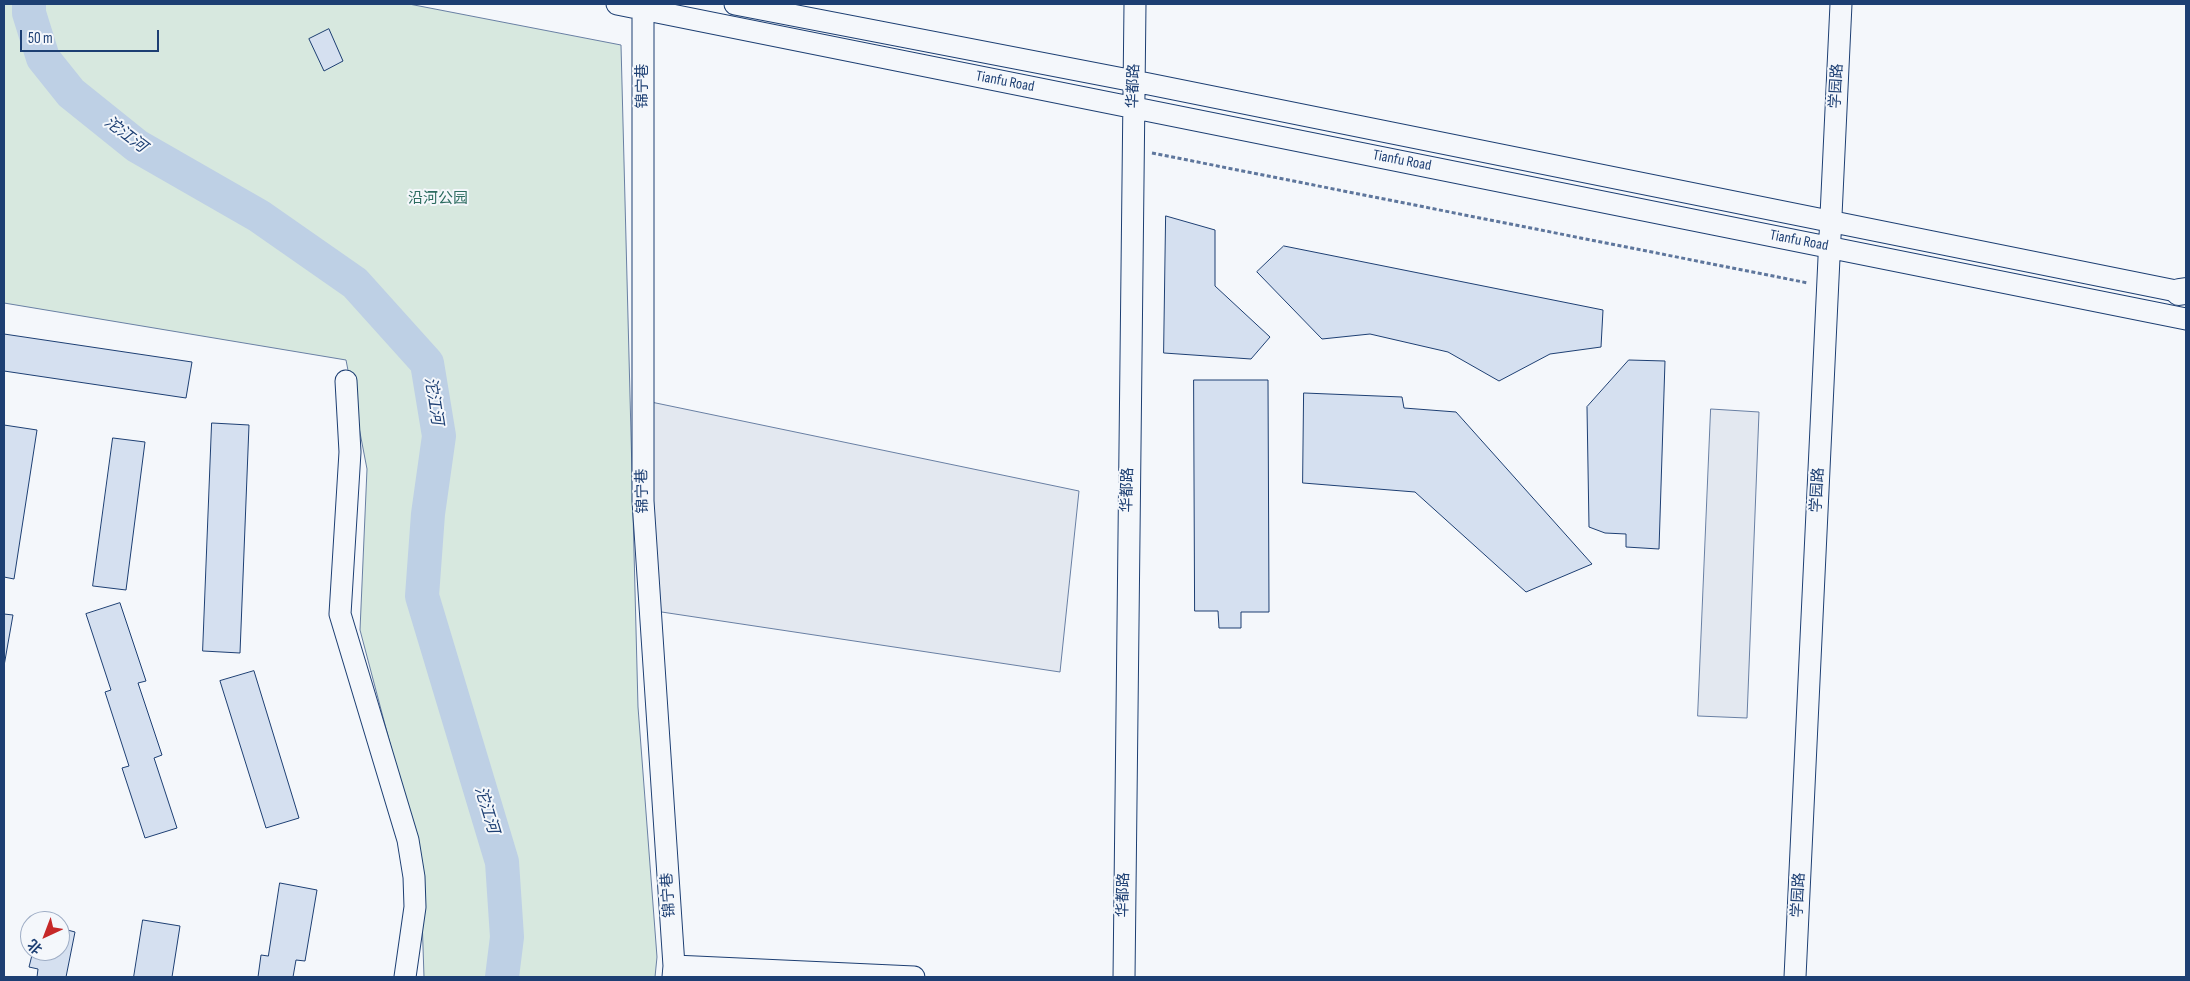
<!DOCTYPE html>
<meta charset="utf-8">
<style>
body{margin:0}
#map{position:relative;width:2190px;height:981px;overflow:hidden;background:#f4f7fb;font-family:"Sofia Sans Condensed","Noto Sans SC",sans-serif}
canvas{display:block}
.frame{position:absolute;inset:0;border:5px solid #1d3f73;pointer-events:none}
.north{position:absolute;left:20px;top:911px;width:50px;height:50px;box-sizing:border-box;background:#f4f7fb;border:1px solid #9eadc5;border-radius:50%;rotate:223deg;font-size:14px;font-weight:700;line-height:20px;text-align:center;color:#1d3f73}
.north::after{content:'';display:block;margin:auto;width:18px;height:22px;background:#c62828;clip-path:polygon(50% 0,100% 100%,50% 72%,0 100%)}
.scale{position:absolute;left:20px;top:30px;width:139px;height:22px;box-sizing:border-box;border:2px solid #1d3f73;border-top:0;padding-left:6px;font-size:15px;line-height:18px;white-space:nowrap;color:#1d3f73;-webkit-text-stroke:4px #f4f7fb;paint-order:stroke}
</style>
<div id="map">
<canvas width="2190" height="981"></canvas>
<div class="frame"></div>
<div class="north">北</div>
<div class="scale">50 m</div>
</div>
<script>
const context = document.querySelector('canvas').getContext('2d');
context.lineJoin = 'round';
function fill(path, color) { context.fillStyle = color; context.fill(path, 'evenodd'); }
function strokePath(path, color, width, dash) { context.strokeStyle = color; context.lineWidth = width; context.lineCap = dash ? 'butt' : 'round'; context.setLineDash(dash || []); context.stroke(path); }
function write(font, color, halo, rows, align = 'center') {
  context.font = font + ' "Sofia Sans Condensed","Noto Sans SC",sans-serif'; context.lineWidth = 4; context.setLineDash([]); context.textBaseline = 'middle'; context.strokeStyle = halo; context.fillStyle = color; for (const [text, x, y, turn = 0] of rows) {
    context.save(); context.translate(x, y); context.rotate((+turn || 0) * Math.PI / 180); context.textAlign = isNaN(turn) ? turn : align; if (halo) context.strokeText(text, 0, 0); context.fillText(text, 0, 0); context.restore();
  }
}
const green = new Path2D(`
 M4 4H409L621 45 638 707 657 957 655 977H424L420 857 360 630 367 469 346 360 4 303Z`);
fill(green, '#d7e8df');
strokePath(green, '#687fa3', 1);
const parking = new Path2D(`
 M651 402 1079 491 1060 672 655 611Z
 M1711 409 1759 412 1747 718 1698 716Z`);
fill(parking, '#e3e8f0');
strokePath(parking, '#687fa3', 1);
strokePath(new Path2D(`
 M29 4V13L43 58 71 93 137 146 259 216 355 283 427 363 439 436 428 514 422 596 502 862 507 937 502 977`), '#bed0e5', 34);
const building = new Path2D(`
 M329 29 343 61 324 71 309 39Z
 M1166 216 1215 230V286L1270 337 1251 359 1164 353Z
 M1284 246 1603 310 1601 347 1550 354 1499 381 1448 352 1370 334 1322 339 1257 272Z
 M4 334 192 362 186 398 4 371Z
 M1629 360 1665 361 1659 549 1626 547V534L1605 533 1589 527 1587 407Z
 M1194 380H1268L1269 612H1241V628H1219L1218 611H1195Z
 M1304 393 1402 397 1404 408 1456 412 1592 564 1526 592 1415 492 1303 483Z
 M212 423 249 425 240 653 203 651Z
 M4 425 37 430 14 579 4 577Z
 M113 438 145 442 126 590 93 586Z
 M120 603 146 681 138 683 162 755 154 758 177 828 145 838 122 768 129 766 105 692 111 690 86 614Z
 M4 614 13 615 4 666Z
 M254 671 299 818 266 828 220 681Z
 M280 883 317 890 305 961 296 960 293 977H258L261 955 268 956Z
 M143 920 180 926 172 977H134Z
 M60 928 75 932 66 977H37L38 969 29 967 33 951H60Z`);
fill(building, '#d5e0f0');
strokePath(building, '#1d3f73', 1);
const minor = new Path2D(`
 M617 4 2186 319
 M643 4V501L674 966 673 977
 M735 4 1134 81 2186 293
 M346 381 350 452 340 614 408 840 414 877 415 907 405 977
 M674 966 914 977
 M1124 977 1135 4
 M1795 977 1841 4`);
const major = new Path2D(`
 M2179 292 2186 291`);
strokePath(minor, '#1d3f73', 23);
strokePath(major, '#1d3f73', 28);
strokePath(new Path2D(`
 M1152 153 1808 283`), '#5e769c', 3, [4, 2.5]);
strokePath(minor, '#f4f7fb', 21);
strokePath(major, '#f4f7fb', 26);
write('15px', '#1d3f73', '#f4f7fb', [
 ["Tianfu Road",1005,82,11],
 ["锦宁巷",643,86,-90],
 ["华都路",1134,86,-88],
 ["学园路",1837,86,-87],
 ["Tianfu Road",1402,161,11],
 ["Tianfu Road",1799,241,11],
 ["华都路",1128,490,-89],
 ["学园路",1818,490,-87],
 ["锦宁巷",643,491,-91],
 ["锦宁巷",669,895,-94],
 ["华都路",1124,895,-89],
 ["学园路",1799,895,-87]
]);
write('15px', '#2c6c60', '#f4f7fb', [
 ["沿河公园",438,199]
]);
write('italic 16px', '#1d3f73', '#f4f7fb', [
 ["沱江河",125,135,37],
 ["沱江河",433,401,81],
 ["沱江河",486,810,73]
]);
</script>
